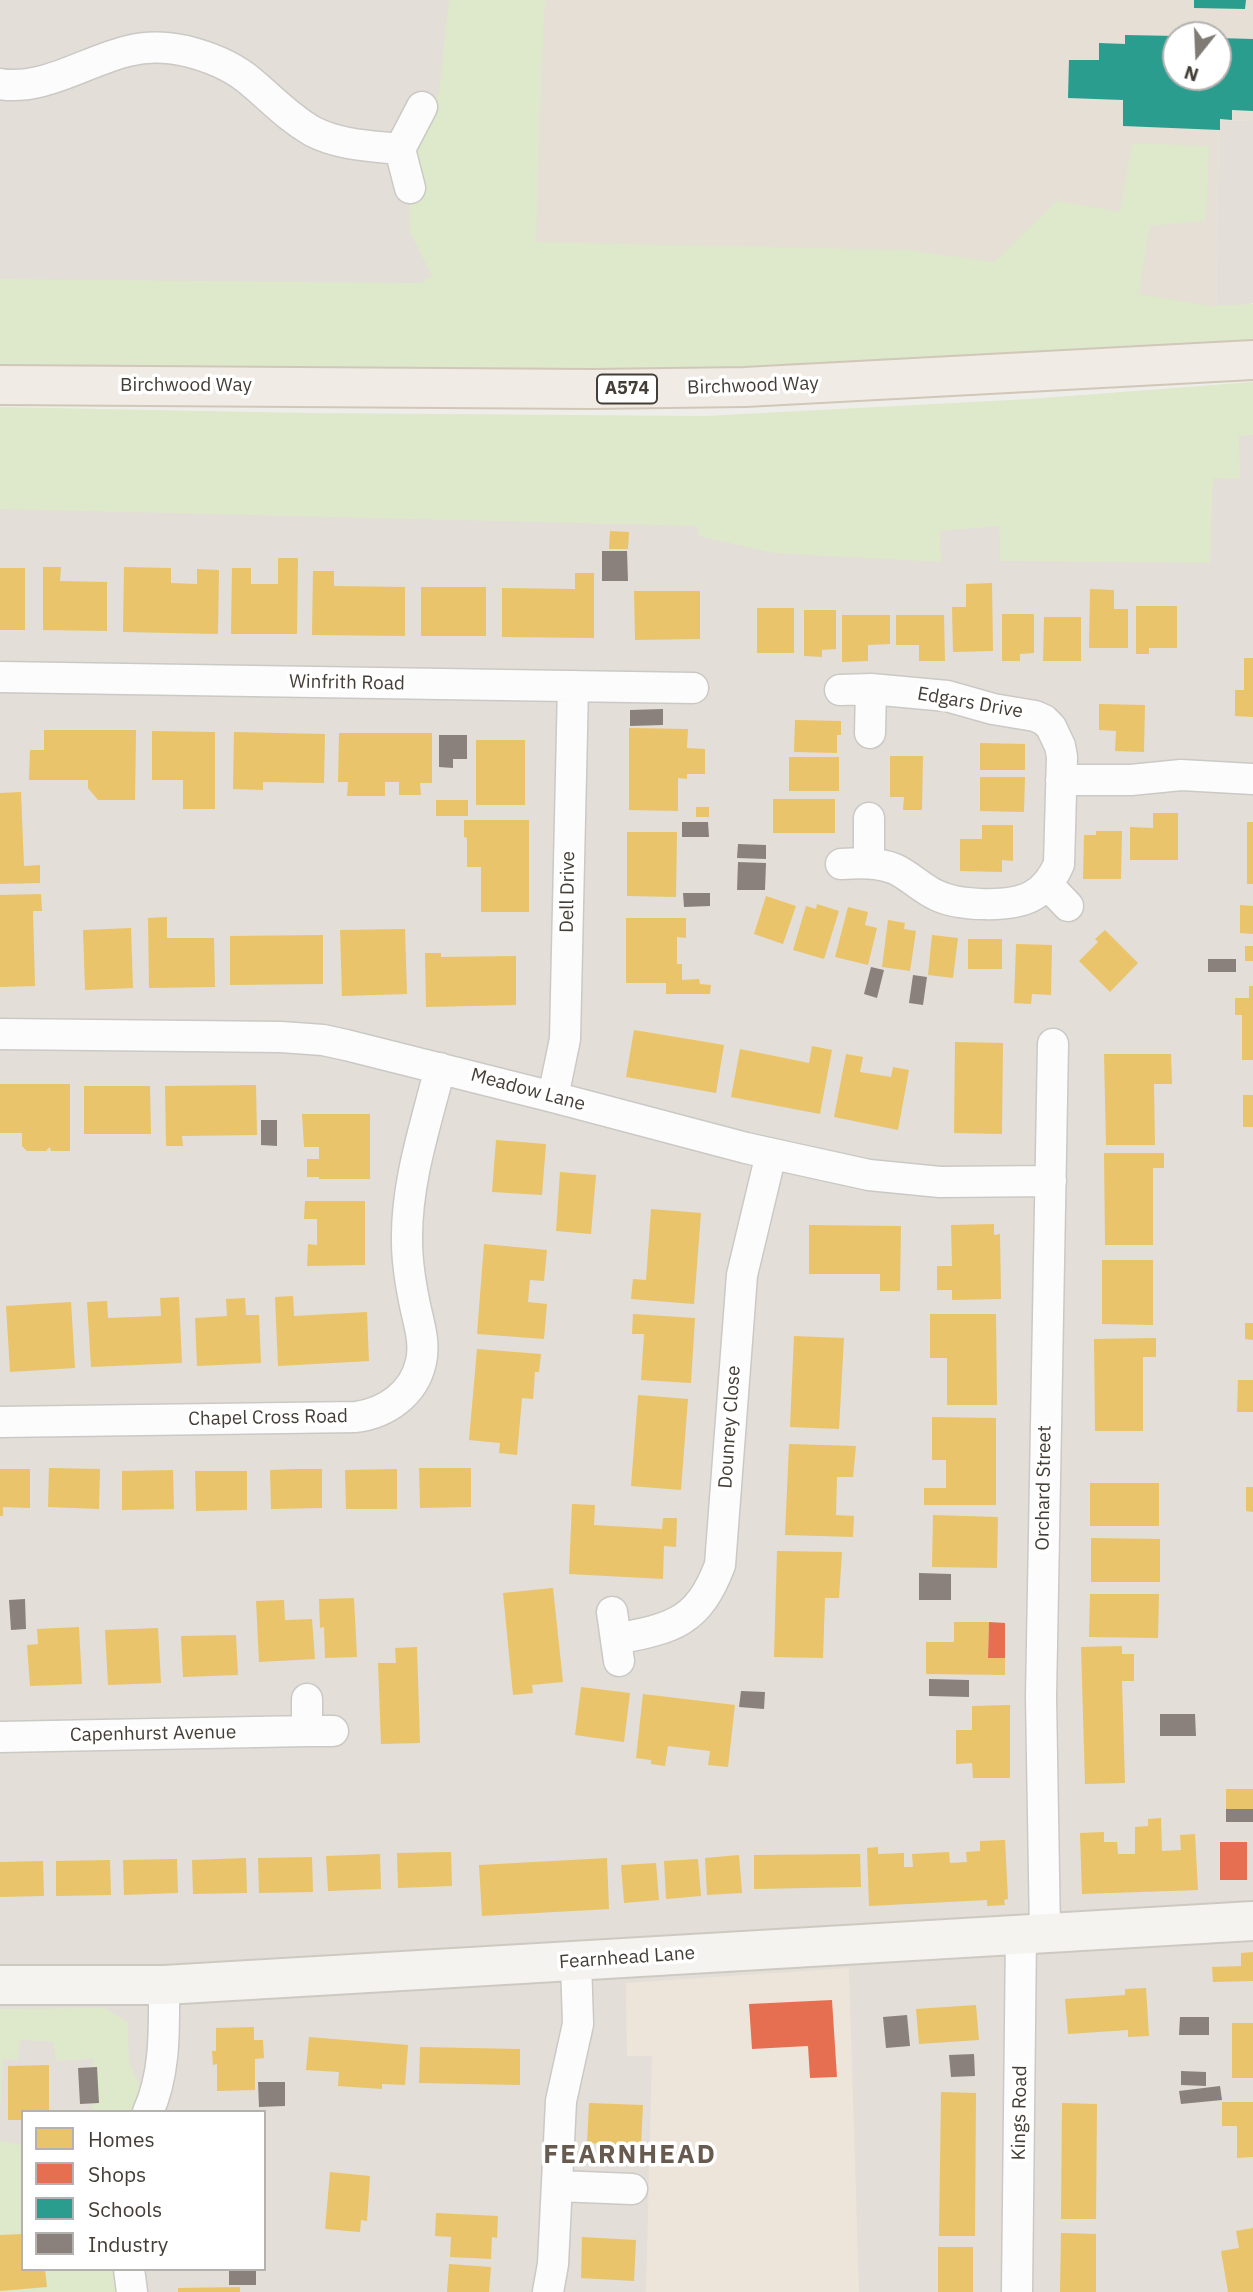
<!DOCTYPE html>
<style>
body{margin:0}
#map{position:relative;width:1253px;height:2292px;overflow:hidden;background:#efede9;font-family:"IBM Plex Sans",sans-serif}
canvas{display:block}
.legend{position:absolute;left:21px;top:2110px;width:245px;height:161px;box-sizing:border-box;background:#fff;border:2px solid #b4b2af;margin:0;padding:9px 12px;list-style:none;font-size:21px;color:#443e36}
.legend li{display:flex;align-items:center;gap:14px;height:35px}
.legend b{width:35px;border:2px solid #b4b2af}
.north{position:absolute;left:1162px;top:21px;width:70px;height:70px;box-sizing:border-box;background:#fff;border:2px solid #b4b2af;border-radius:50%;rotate:198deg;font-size:19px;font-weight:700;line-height:28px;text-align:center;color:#443e36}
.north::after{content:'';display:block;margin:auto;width:24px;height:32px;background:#807b75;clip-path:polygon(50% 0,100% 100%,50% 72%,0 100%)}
</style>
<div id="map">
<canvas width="1253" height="2292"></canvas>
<ul class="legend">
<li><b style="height:19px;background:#e9c46a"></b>Homes</li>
<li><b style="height:19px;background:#e76f51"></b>Shops</li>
<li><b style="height:19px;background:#2a9d8f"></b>Schools</li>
<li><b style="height:19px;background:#8a817c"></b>Industry</li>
</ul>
<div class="north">N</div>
</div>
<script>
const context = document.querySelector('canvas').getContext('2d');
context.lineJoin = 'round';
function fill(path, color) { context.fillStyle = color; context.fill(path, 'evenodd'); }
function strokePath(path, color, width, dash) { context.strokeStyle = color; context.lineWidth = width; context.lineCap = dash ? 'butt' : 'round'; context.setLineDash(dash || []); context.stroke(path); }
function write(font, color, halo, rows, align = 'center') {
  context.font = font + ' "IBM Plex Sans",sans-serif'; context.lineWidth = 7; context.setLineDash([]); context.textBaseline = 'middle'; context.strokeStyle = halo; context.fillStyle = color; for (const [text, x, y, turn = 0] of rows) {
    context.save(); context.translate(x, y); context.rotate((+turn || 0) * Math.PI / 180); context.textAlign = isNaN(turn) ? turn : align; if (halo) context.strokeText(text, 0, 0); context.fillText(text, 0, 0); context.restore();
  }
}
fill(new Path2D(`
 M0 0H455L435 288 0 282Z
 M1219 120 1253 121V303L1216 313Z
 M1253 420V2292H0V476ZM23 2112H264V2269H23Z`), '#e3ded7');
fill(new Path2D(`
 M849 1968 859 2292H646L652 2056H627L626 1983Z`), '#eee5da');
fill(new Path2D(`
 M540 0H1253V121L1219 120 1216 313 526 258ZM1176 35H1218V77H1176Z`), '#e5dfd5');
fill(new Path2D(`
 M449 0H547L544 9 536 242 907 250 994 262 1057 201 1120 212 1132 143 1209 146 1206 221 1150 226 1139 294 1210 306 1253 304V339L863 372 0 374V279L420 283 432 276 410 232 408 162 439 92Z
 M1253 382V435L1239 436 1240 479 1213 478 1210 563 1000 561 999 526 940 531 941 562 773 553 699 536 697 526 0 509V407L306 413 705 416 1030 399Z
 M104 2008 128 2022 129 2062 142 2091 140 2112H92L93 2059 56 2061 53 2042 20 2040 18 2060 3 2059 0 2114V2009Z
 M0 2141 23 2145V2269H119L120 2292H0Z`), '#dee8cb');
fill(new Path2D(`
 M610 531 629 532 628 549H609Z
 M278 558H298L297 634H231L232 568H251V584H278Z
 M43 567H61L60 581 107 582V631L43 630Z
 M124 567 171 568V583L197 584V569L219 570 218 634 123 632Z
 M0 568H25V630H0Z
 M313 571H334V586L405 587V636L312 635Z
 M575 573H594V638L502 637V588L575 589Z
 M992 583 993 651 953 652 952 607H966V584Z
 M421 587H486V636H421Z
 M1090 589 1114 590V609H1128V648H1089Z
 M634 591H700V639L635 640Z
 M1136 606H1177V648H1149V654H1136Z
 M757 608H794V653H757Z
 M804 610H836V649L822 650V657L804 656Z
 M1002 614H1034V653L1020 654V661H1002Z
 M842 615H890V644L868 645V661L842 662Z
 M896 615H944L945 661H919V645H896Z
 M1044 617H1081V661H1043Z
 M1244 658H1253V717L1235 716V690H1244Z
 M1099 704 1145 705 1144 752 1115 751 1116 731 1099 730Z
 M795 720 841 721V735H837V753L794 752Z
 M629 728 688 729 687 748 705 749V774H687V779L678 778V811L629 810Z
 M44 730H136L135 800H98L88 788V780H29L30 750H44Z
 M152 731 215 732V809H183V780H152Z
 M234 732 325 734 324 783 263 782V790L233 789Z
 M339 733H432V783H420L421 795H399V782H385V796H347L348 782H338Z
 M476 740H525V805H476Z
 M980 743 1025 744V770H980Z
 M890 756H923L922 810H903L904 797H890Z
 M789 757H839V791H789Z
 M980 777H1025L1024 812 980 811Z
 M21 792 24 866 40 865V883L0 884V793Z
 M773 799H835V833H773Z
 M436 800H468V816H436Z
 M696 807H709V817H696Z
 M1153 813H1178V860H1130V827L1153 828Z
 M464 820H529V912H481V867H467V838L464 837Z
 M1247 822H1253V884H1247Z
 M982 825H1013V861L1002 860V872L960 871V839H982Z
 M1096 831H1122L1121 879H1083L1084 835H1096Z
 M627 832H677L676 897 627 896Z
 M41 894 42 911H33L35 986 0 987V895Z
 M766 896 796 906 783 944 754 934Z
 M817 904 839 911 824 959 793 950 806 906 816 909Z
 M1240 905 1253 906V934L1240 933Z
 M848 907 868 912 865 925 877 928 868 965 835 957Z
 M167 917V938H214L215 987 149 988 148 918Z
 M626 918H686V938L677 937V964H682V980L699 979 700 984 711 985 710 994H666V983H626Z
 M888 920 905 923 904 929 916 931 910 971 882 967Z
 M131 928 133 988 85 990 83 930Z
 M405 929 407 994 342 996 340 930Z
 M1105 930 1138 963 1110 992 1079 961 1098 942 1095 939Z
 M323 935V984L230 985V936Z
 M932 935 958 938 953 978 928 975Z
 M968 939H1002V969H968Z
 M1016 944 1052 945 1051 995 1032 994 1031 1004 1014 1003Z
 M1245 946H1253V961H1245Z
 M425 953H441V957L516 956V1005L426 1007Z
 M1249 986H1253V1060H1242V1015H1235V998H1249Z
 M634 1030 724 1045 716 1093 626 1077Z
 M955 1042 1003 1043 1002 1134 954 1133Z
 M812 1046 832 1050 820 1114 731 1097 740 1049 809 1063Z
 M846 1054 863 1057 860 1072 891 1077 893 1067 909 1070 898 1130 834 1117Z
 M1104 1054H1171L1172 1084H1154L1155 1145H1106Z
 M0 1084H70V1151H51L50 1147 46 1151H27L22 1146V1133H0Z
 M256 1085 257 1135 182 1136 183 1146H166L165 1086Z
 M84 1086H150L151 1134H84Z
 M1243 1095H1253V1127H1243Z
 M302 1114H370V1179H319V1177H307V1159H319V1147H304Z
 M496 1140 546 1144 542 1195 492 1192Z
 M1104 1153H1164V1168H1153V1245H1105Z
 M560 1172 596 1175 591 1234 556 1231Z
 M305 1201H365V1265L307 1266 308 1244 317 1245V1219H304Z
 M651 1209 701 1213 694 1304 631 1299 633 1279 646 1280Z
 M994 1224V1235L1000 1234 1001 1299 952 1300V1290H937V1266H952L951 1225Z
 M809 1225 901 1226 900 1291H880V1274H809Z
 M484 1244 547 1250 544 1281 530 1280 528 1302 547 1304 544 1339 477 1334Z
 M1102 1260H1153V1325L1102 1324Z
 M293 1296 294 1316 367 1312 369 1361 278 1366 275 1297Z
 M179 1297 182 1363 91 1367 87 1302 107 1301 108 1318 134 1317 161 1316 160 1298Z
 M245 1298 246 1315H259L261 1363 197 1366 195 1318 227 1316 226 1299Z
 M71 1302 75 1368 10 1372 6 1306Z
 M633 1314 695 1318 691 1383 641 1380 644 1334H632Z
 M930 1314H996L997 1405H947V1358H930Z
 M1245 1323H1253V1340L1245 1339Z
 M794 1336 844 1338 839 1429 790 1427Z
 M1156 1338V1357H1143V1431H1095L1094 1339Z
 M477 1349 541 1354 539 1372H535L533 1399 522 1398 517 1455 499 1453 500 1443 469 1440Z
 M1238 1380H1253V1412H1237Z
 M638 1395 688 1399 681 1490 631 1486Z
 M932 1417 996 1418V1505H924V1488H946V1460H932Z
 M789 1444 856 1446 853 1477H837L836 1515 854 1516 853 1537 785 1535Z
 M49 1468 100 1469 99 1509 48 1507Z
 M419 1468H471V1507L420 1508Z
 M0 1469H30V1508L3 1507V1516H0Z
 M297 1469H322V1508L271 1509 270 1470Z
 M397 1469V1509H346L345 1470Z
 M173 1470 174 1509 122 1510V1471Z
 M195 1471H247V1510L196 1511Z
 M1090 1483H1159V1526H1090Z
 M1246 1487H1253V1512L1246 1511Z
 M572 1504 595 1505 594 1525 662 1529 663 1518H677L676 1547 664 1546 663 1579 569 1574Z
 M933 1515 998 1517 997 1568 932 1567Z
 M1091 1538 1160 1539V1582H1091Z
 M777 1551 842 1552 839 1598H825L823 1658 774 1657Z
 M553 1588 563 1682 532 1685 533 1693 513 1695 503 1593Z
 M1090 1594H1159L1158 1638 1089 1637Z
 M354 1598 357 1657 325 1658 324 1627 320 1628 319 1599Z
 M284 1600 285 1620 312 1619 315 1659 259 1662 256 1601Z
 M954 1622H989L988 1658H1005V1675L926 1674V1642H954Z
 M79 1627 82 1684 30 1686 27 1645 38 1644 37 1629Z
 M158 1628 161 1683 108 1685 105 1630Z
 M236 1635 238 1675 183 1677 181 1636Z
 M1122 1646V1654H1134V1681H1122L1125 1783 1085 1784 1081 1647Z
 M417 1647 420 1743 381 1744 378 1663H396L395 1648Z
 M581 1687 630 1693 624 1742 575 1735Z
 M643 1694 735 1705 728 1767 708 1765 710 1751 668 1746 665 1766 651 1764V1760L636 1758Z
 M1010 1705V1778H973L972 1763 956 1764V1730H972V1706Z
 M1226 1789H1253V1809H1226Z
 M1161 1818 1162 1851 1181 1850 1180 1835 1195 1834 1198 1890 1082 1894 1080 1833 1104 1832V1842H1117L1118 1854H1135V1827L1148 1826V1819Z
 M1005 1840 1008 1899 1004 1900 1005 1905 987 1906V1900L869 1906 867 1848 878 1847V1854L904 1853V1867H913L912 1854 949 1852 950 1863 967 1862 966 1852 980 1851V1841Z
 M451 1852 452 1886 398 1888 397 1853Z
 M380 1854 381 1889 328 1891 326 1856Z
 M860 1854 861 1887 754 1889V1855Z
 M739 1855 742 1893 707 1895 705 1858Z
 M312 1857 313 1892 259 1893 258 1858Z
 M246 1858 247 1893 193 1894 192 1860Z
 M607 1858 609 1909 482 1916 479 1865Z
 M177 1859 178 1893 124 1895 123 1860Z
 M698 1859 701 1896 666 1899 664 1861Z
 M110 1860 111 1895 56 1896V1861Z
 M43 1861 44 1896 0 1897V1862Z
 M656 1863 659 1900 624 1903 621 1865Z
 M1253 1952V1981L1213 1982 1212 1967 1241 1966V1953Z
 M1146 1988 1149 2036 1128 2037V2030L1068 2034 1065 1999 1125 1995V1989Z
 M976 2005 979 2040 919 2044 916 2009Z
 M1232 2023H1253V2078H1232Z
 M254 2027V2040H263L264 2058 255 2059V2090L217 2091V2064L213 2065 212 2051H216V2028Z
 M309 2037 408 2045 405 2085 382 2084V2089L338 2086 339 2072 306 2070Z
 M420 2047 520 2049V2085L419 2083Z
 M49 2065V2112H23V2120H8V2066Z
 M941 2092 976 2093 975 2236H939Z
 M1222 2102H1253V2157L1237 2158V2126H1222Z
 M589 2103 643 2105 641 2146 587 2143Z
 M1062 2103 1097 2104 1096 2219H1061Z
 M330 2172 370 2176 367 2221 361 2220 360 2232 325 2229Z
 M436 2213 498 2216 497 2238 492 2237 491 2259 450 2257 451 2237 435 2236Z
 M1253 2228V2292H1228L1221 2251 1239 2248 1236 2231Z
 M1061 2233 1096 2234V2292H1060Z
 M23 2234V2269H45L47 2287 0 2291V2235Z
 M582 2237 636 2240 634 2281 581 2278Z
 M938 2247H973V2292H938Z
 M449 2264 491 2267 489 2292H447Z
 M240 2287V2292H178V2288Z`), '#e9c46a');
fill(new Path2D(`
 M989 1622 1005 1623V1658H988Z
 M1220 1842H1247V1880H1220Z
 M832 2000 837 2077 810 2078 808 2046 752 2049 749 2004Z`), '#e76f51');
fill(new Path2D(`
 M1194 0H1246L1245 9 1194 8Z
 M1125 35 1176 36V77H1218V38L1253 39V111L1232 110V120L1220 119V130L1123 126V100L1068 98 1069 60H1099V43L1125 44Z`), '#2a9d8f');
fill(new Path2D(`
 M602 551H627L628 581H602Z
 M663 709V725L630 726V710Z
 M439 735H467V759H453V768L439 767Z
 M682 822H708L709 837H682Z
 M738 844 766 845V859L737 858Z
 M738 862 766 863 765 890H737Z
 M683 893H710V906L684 907Z
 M1208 959H1236V972H1208Z
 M871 967 884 970 877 998 864 994Z
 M913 975 927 977 923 1005 909 1003Z
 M261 1120H277V1146L261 1145Z
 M919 1573 951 1574V1600H919Z
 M25 1599 26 1629 11 1630 9 1600Z
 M929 1679 969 1680V1697L929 1696Z
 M741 1691 765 1692 764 1709 739 1707Z
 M1160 1714H1195L1196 1736H1160Z
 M1226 1809H1253V1822H1226Z
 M907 2015 910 2046 886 2048 883 2017Z
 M1180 2017H1209V2035H1179Z
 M974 2054 975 2076 951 2077 949 2055Z
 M97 2067 99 2103 80 2104 78 2068Z
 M1181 2071 1206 2072V2086L1181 2085Z
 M258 2082H285V2106L259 2107Z
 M1220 2086 1222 2100 1181 2104 1179 2091Z
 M229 2269H256V2285H229Z`), '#8a817c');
const street = new Path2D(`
 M0 84C44 91 86 61 128 51 147 46 168 47 186 51 206 56 229 65 245 77 268 95 286 116 312 131 338 145 371 146 400 149
 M410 188 400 149 422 107
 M0 677 693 688
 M840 690 871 689 947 696 993 709 1035 716 1044 720 1051 727 1060 746 1062 757 1059 864C1053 878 1045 889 1032 896 1010 908 958 906 936 895 921 888 910 876 895 869 878 862 859 863 841 864
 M870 733 871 689
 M1061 780H1131L1181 775 1253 779
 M869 818V863
 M1047 884 1068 906
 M0 1034 281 1037 323 1040 346 1045 553 1097 746 1148 869 1175 940 1182 1051 1181
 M553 1097 565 1039 573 686
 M0 1422 356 1417C386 1413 414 1394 421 1362 425 1344 420 1327 416 1310 411 1287 407 1264 407 1241 406 1182 426 1124 440 1068
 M612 1612 619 1661
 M616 1639C673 1628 698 1623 720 1565L742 1275 771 1154
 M307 1699V1731H333
 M0 1737 307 1731
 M1045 1933 1041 1697 1053 1044
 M148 2112C166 2073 164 2027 164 1985
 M557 2186 632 2189
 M129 2269 132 2292
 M548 2292 553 2264 561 2101 578 2024 576 1961
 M1017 2292 1021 1935`);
const secondary = new Path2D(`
 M0 1985H164L1253 1921`);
const primary = new Path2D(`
 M0 385 592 389 745 387 1253 360`);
strokePath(street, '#cbc9c5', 33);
strokePath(secondary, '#cec9c0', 42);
strokePath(primary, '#d0c7b8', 42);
strokePath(street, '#fdfcfc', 30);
strokePath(secondary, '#f5f3ef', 38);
strokePath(primary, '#f0ebe4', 38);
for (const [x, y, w] of [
 [627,389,60]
]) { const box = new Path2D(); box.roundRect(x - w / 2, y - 14.5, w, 29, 5); context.fillStyle = '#fff'; context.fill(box); strokePath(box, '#443e36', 2); }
write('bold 18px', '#443e36', null, [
 ["A574",627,389]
]);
write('19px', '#443e36', '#fff', [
 ["Birchwood Way",186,386],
 ["Birchwood Way",753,386,-2],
 ["Winfrith Road",347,683,1],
 ["Edgars Drive",970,703,10],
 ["Dell Drive",568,892,-89],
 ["Meadow Lane",528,1090,15],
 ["Chapel Cross Road",268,1418,-1],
 ["Dounrey Close",730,1427,-86],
 ["Orchard Street",1044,1488,-89],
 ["Capenhurst Avenue",153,1734,-1],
 ["Fearnhead Lane",627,1958,-4],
 ["Kings Road",1020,2113,-89]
]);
context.letterSpacing = '2px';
write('bold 26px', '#665b4e', '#fff', [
 ["FEARNHEAD",630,2155]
]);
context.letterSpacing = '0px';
</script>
